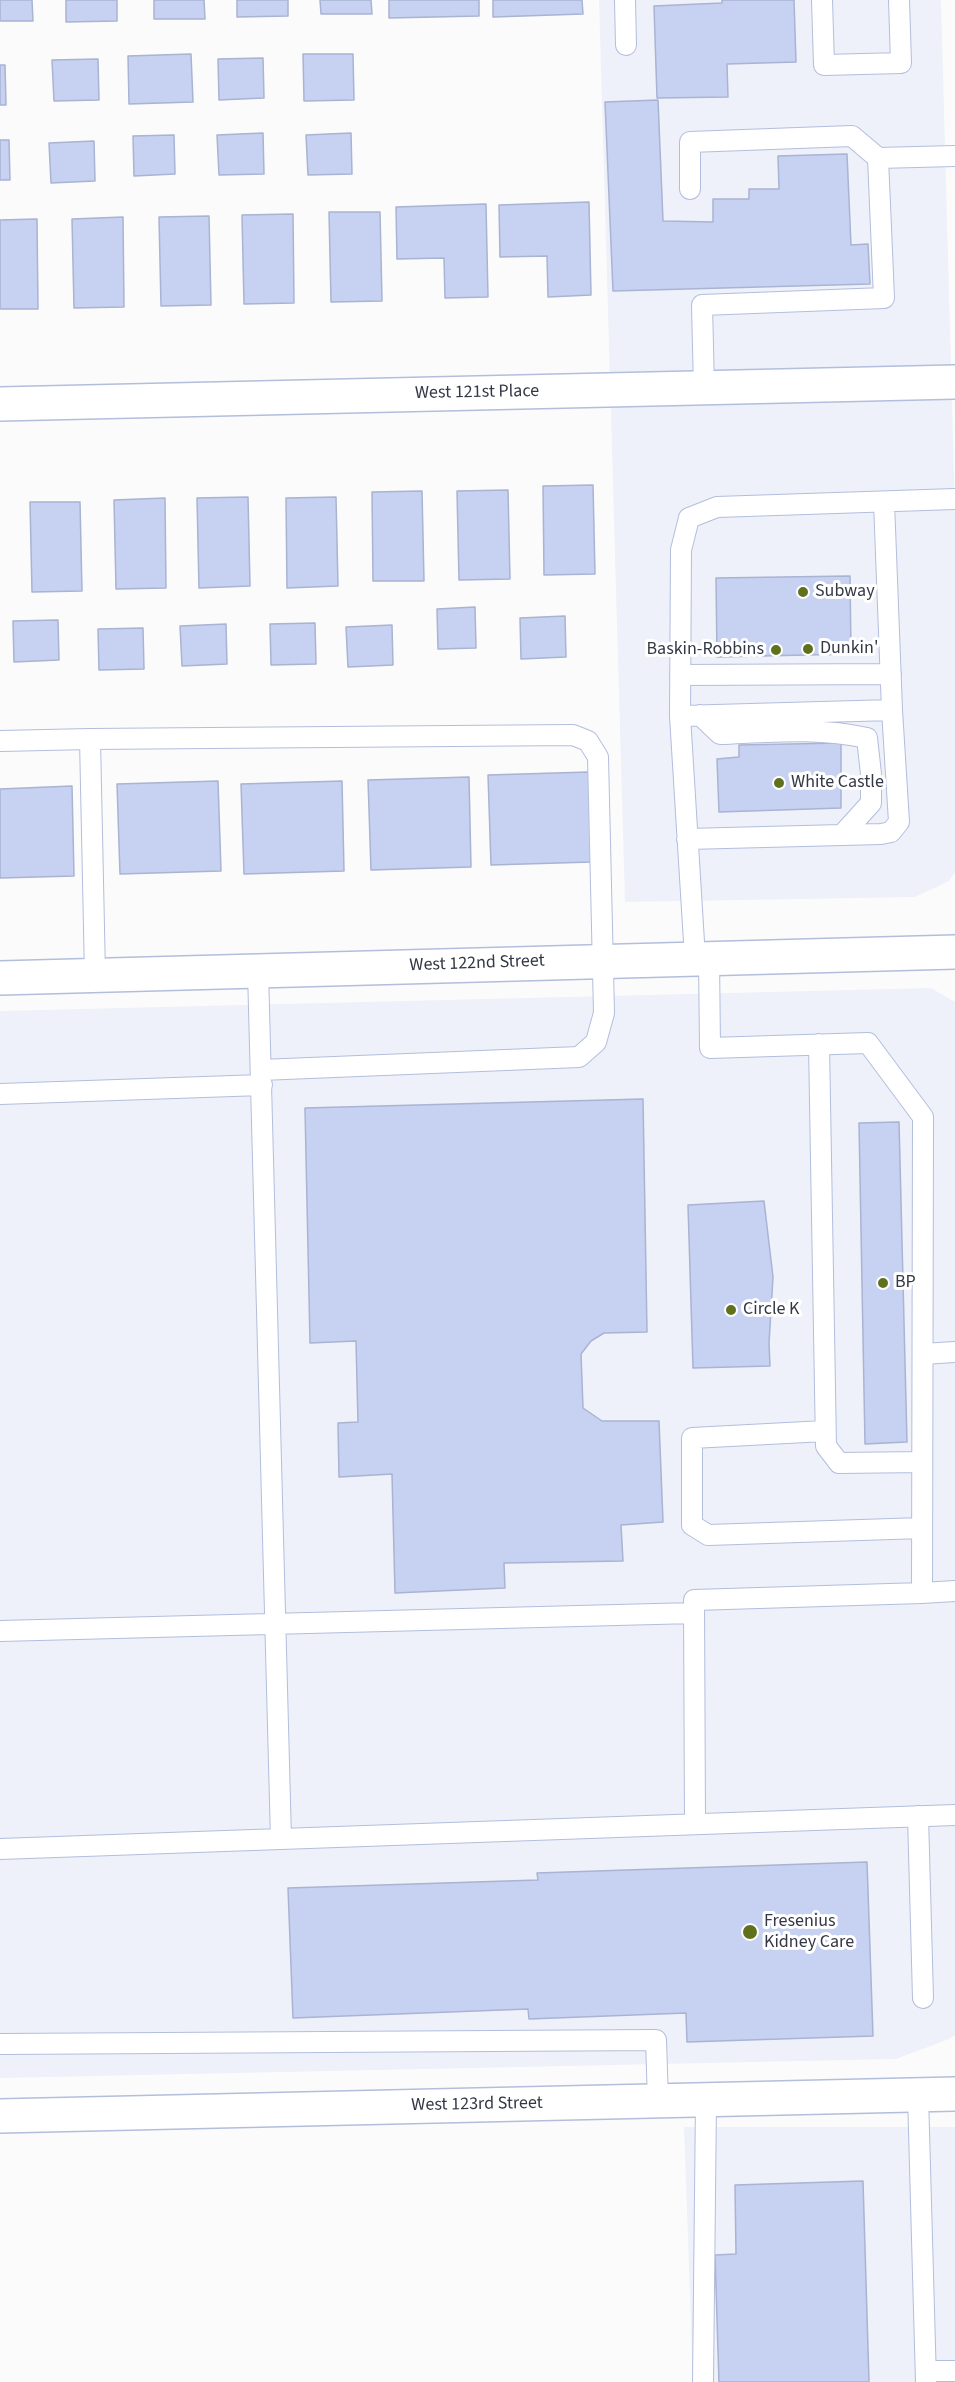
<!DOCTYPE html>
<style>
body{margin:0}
canvas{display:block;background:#fbfbfb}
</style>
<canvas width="955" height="2382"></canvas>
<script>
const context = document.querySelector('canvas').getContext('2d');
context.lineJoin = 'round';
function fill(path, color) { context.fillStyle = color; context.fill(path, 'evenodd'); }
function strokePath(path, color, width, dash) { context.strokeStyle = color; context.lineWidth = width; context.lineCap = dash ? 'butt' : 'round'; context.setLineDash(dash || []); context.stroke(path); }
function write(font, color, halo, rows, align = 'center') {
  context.font = font + ' "Source Sans 3",sans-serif'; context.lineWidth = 6; context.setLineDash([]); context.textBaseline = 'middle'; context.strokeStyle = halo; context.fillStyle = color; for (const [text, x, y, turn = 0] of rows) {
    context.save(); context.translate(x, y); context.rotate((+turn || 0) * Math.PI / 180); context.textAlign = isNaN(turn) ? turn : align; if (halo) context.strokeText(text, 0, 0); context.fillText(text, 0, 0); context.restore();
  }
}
fill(new Path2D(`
 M599 0H941L955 515V872L949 881 915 897 625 902Z
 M931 988 955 1002V2035L949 2039 896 2059 0 2078V1011Z
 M684 2127H955V2382H693Z`), '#eef1f9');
const building = new Path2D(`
 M0 0H32L33 21H0Z
 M66 0H117V21L66 22Z
 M154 0H204L205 19H154Z
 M237 0H288V16L237 17Z
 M320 0H371L372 14H321Z
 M389 0H479V16L389 18Z
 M493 0H582L583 14 493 17Z
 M722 0H794L796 62 727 64 728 97 657 98 654 6 722 3Z
 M191 54 193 102 129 104 128 56Z
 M303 54H353L354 100 304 101Z
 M263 58 264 98 219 100 218 59Z
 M98 59 99 100 54 101 52 60Z
 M0 65H5L6 105H0Z
 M658 100 663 221 713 222V199H749V189H779L778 156 847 154 851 245 868 244 870 284 613 291 605 102Z
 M263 133 264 174 219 175 217 135Z
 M351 133 352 174 308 175 306 135Z
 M174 135 175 174 134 176 133 136Z
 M0 140H9L10 180H0Z
 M94 141 95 181 51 183 49 143Z
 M589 202 591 295 548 297 547 256 500 257 499 205Z
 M486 204 488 297 445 298 444 258 397 259 396 207Z
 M329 212H380L382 301 331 302Z
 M293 214 294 303 244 304 242 215Z
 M209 216 211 305 161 306 159 217Z
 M123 217 124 307 74 308 72 219Z
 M37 219 38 309H0V220Z
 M593 485 595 574 544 575 543 486Z
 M508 490 510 579 459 580 457 491Z
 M422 491 424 581H373L372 492Z
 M248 497 250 586 199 588 197 498Z
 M336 497 338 586 287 588 286 498Z
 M165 498 166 588 116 589 114 500Z
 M30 502H80L82 591 32 592Z
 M850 576 851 654 717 657 716 578Z
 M475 607 476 648 438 649 437 609Z
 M565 616 566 657 521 659 520 618Z
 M58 620 59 660 14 662 13 621Z
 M315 623 316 664 271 665 270 624Z
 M226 624 227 664 182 666 180 626Z
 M392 625 393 665 348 667 346 627Z
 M143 628 144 669 99 670 98 629Z
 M841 743V808L719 812 717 759 739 757V745Z
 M589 772 592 862 491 865 488 775Z
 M469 777 471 867 371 870 368 780Z
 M218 781 221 871 120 874 117 784Z
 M342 781 344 871 244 874 241 784Z
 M72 786 74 876 0 878V789Z
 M643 1099 647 1332 604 1333 591 1341 581 1354 583 1408 602 1421H659L663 1522 621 1525 623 1561 504 1563 505 1588 395 1593 392 1474 339 1477 338 1423 358 1422 356 1341 310 1343 305 1108Z
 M899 1122 907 1442 865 1444 859 1123Z
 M764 1201 773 1277 769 1343 770 1366 693 1368 688 1205Z
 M867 1862 873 2036 687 2042 686 2013 529 2019 528 2009 293 2018 288 1888 538 1880 537 1873Z
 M863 2181 869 2382H719L715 2255 736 2254 735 2185Z`);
fill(building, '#c7d2f2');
strokePath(building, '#a9b3d2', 1.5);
const lane = new Path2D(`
 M625 0 626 45
 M822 0 824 65 901 63 899 0
 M690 189V142L852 136 878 158
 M704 388 702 305 884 298 878 158 955 156
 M884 502 892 710
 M680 675 891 674
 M700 715 720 734C769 732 819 727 867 738L871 774V803L842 835
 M680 716 892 710 899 822 891 832 881 834 687 839
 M90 739 573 735 588 741 598 757 604 1013 596 1042 579 1057 261 1070
 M0 741 90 739 95 975
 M695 958 680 716 681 550 689 518 717 507 955 499
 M709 958 710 1048 868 1043 923 1117 922 1593 955 1591
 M258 971 281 1839
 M819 1044 826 1446 839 1463 922 1462
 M0 1094 262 1085
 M923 1354 955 1352
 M825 1431 692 1438V1525L708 1535 922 1528
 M0 1631 694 1613
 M918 1816 923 1998
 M695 1824 694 1600 922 1593
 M0 1849 955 1815
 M0 2044 656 2040 658 2101
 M918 2095 926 2382
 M926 2371H955
 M703 2382 706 2100`);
const street = new Path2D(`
 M0 404 955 382
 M0 2116 955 2094`);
const secondary = new Path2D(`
 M0 978 955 952`);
strokePath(lane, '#b3bedd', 22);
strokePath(street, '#b3bedd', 36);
strokePath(secondary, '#b3bedd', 36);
strokePath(lane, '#fff', 20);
strokePath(street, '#fff', 33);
strokePath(secondary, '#fff', 33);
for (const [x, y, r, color] of [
 [803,592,6,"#60711d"],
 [808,649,6,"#60711d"],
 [776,650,6,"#60711d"],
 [779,783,6,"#60711d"],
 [883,1283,6,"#60711d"],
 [731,1310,6,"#60711d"],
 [750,1932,8,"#60711d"]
]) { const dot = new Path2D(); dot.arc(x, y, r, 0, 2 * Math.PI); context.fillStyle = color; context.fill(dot); strokePath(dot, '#fff', 2); }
write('18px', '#343845', '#fff', [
 ["West 121st Place",477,393,-1],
 ["West 122nd Street",477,964,-2],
 ["West 123rd Street",477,2105,-1]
]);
write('18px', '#343845', '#fff', [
 ["Subway",815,592],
 ["Dunkin'",820,649],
 ["Baskin-Robbins",764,650,"right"],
 ["White Castle",791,783],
 ["BP",895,1283],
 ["Circle K",743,1310],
 ["Fresenius",764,1922],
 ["Kidney Care",764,1943]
], 'left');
</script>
